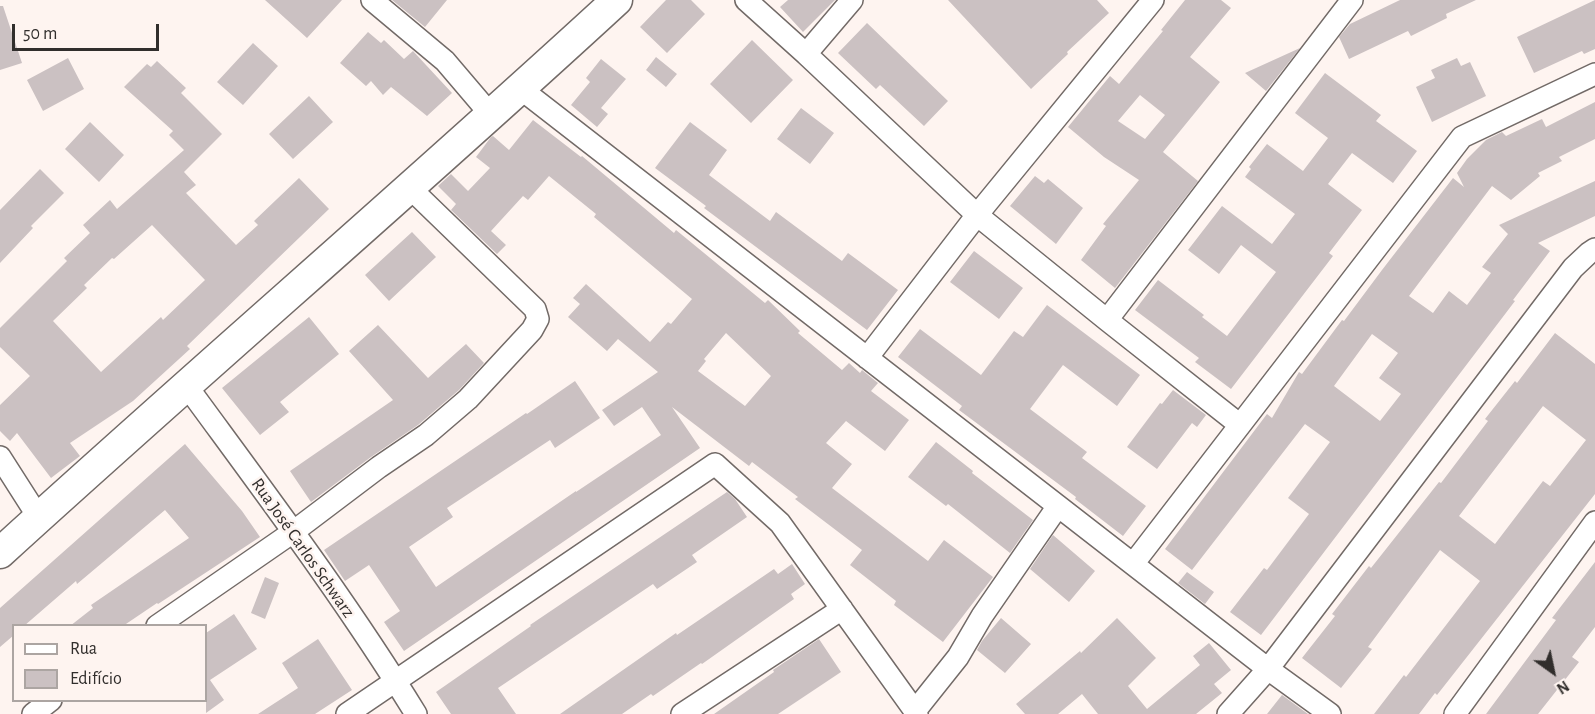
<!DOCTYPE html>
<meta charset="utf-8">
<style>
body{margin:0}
#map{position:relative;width:1595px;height:714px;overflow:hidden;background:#fef4f0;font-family:"Alegreya Sans",sans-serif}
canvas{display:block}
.legend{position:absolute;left:12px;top:624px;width:195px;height:78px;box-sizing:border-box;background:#fef4f0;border:2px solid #aca5a2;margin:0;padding:8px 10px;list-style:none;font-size:18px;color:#312e2c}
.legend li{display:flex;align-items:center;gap:12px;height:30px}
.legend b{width:30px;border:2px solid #aca5a2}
.north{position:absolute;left:1523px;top:642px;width:60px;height:60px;-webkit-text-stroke:4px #fef4f0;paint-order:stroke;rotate:147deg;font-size:16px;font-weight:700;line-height:24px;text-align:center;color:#312e2c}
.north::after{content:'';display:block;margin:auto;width:21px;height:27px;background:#312e2c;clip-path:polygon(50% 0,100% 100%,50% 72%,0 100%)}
.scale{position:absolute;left:12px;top:24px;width:147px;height:27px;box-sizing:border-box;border:3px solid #312e2c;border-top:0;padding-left:8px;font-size:18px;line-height:21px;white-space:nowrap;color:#312e2c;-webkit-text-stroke:4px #fef4f0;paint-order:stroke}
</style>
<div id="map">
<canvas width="1595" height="714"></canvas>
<ul class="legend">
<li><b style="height:8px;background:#fff"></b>Rua</li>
<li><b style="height:16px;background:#cbc1c2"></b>Edifício</li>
</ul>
<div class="north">N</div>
<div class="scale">50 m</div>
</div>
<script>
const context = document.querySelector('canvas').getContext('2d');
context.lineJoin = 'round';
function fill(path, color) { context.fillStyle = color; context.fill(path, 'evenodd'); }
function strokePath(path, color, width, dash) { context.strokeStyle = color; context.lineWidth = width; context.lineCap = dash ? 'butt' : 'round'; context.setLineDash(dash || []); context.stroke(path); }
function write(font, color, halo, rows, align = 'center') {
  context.font = font + ' "Alegreya Sans",sans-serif'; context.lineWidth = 5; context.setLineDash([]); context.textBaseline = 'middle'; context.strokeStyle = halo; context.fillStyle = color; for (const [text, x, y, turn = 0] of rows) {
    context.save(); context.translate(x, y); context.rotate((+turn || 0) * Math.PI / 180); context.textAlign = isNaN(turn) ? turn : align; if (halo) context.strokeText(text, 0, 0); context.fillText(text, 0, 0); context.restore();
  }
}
fill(new Path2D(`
 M265 0H342L307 38Z
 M392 0H447L425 27Z
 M666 0H691L705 14 667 53 640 27Z
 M788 0H835L803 32 780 7Z
 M948 0H1097L1109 13 1067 52 1068 54 1031 89Z
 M1185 0H1221L1231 8 1190 57 1220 82 1163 152 1198 181 1115 288 1081 260 1106 226 1103 224 1139 180 1104 157 1068 127 1110 76 1119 84 1163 31 1161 30ZM1140 95 1165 115 1145 139 1118 121Z
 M1400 0H1476L1446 14 1447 18 1411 36 1408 31 1349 59 1339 37 1350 24Z
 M1595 0V49L1584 54 1582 51 1534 73 1517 37Z
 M0 6H3L22 63 0 70Z
 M867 23 948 101 924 126 880 85 876 89 838 53Z
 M368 32 381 43 384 40 404 59 413 51 452 93 427 116 391 87 383 95 371 81 366 86 340 63Z
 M752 40 793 80 751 123 710 84Z
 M253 43 278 66 243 105 217 82Z
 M1300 48 1266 91 1245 73Z
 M656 57 677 74 666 87 646 70Z
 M68 58 84 89 43 111 27 80Z
 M1457 58 1461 66 1470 62 1486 96 1432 122 1416 87 1435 78 1431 70Z
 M601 59 626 79 601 108 608 114 597 127 571 105 590 82 586 78Z
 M157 61 186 88 181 93 222 134 184 172 196 185 186 193 236 245 258 225 254 221 299 178 329 209 187 346 190 349 133 401 70 443 80 456 51 478 17 433 10 441 0 431V405L30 376 0 347V328L67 261 64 258 90 233 83 225 110 200 117 209 184 150 169 135 173 131 124 87 147 64 151 67ZM152 225 205 280 163 320 161 317 101 372 53 321 87 288 84 285 112 258 114 259Z
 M1325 73 1381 115 1376 121 1417 151 1393 183 1352 153 1328 184 1362 210 1329 253 1333 256 1231 389 1195 362 1199 358 1135 310 1158 280 1204 315 1202 317 1227 336 1276 272 1241 245 1219 274 1188 250 1222 206 1272 244 1295 214 1245 177 1251 169 1249 167 1267 144 1303 171 1328 138 1295 113Z
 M309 96 333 122 293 159 269 134Z
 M1595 102V139L1559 157 1562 161 1538 173 1540 176 1511 200 1492 186 1409 296 1433 313 1449 291 1467 305 1491 273 1482 267 1508 234 1499 225 1595 181V216L1538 243 1550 251 1513 300 1515 301 1261 635 1230 612 1264 568 1267 570 1309 514 1288 498 1330 442 1305 424 1192 570 1165 549 1267 414 1272 418 1299 372 1302 374 1342 320 1344 321 1382 270 1453 178 1464 187 1457 173 1467 159 1486 140 1502 132 1506 136 1542 119 1546 127ZM1372 334 1398 353 1379 378 1401 394 1380 421 1334 386Z
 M801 108 834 133 810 164 777 139Z
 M533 120 581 157 582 156 674 233 676 230 765 303 768 300 800 331 798 333 842 370 849 363 860 373 862 370 878 383 871 391 909 420 885 451 846 421 826 443 852 464 832 488 928 561 944 540 993 577 943 642 894 605 896 601 850 565 862 550 795 499 798 497 752 462 749 466 672 407 700 448 404 651 384 622 400 611 369 565 345 581 324 550 526 413 527 414 575 381 600 418 555 448 550 440 447 508 453 517 409 547 436 587 576 491V492L661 435 642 407 614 426 602 410 658 372 618 339 607 351 568 317 580 304 573 298 586 284 650 342 668 322 671 324 692 299 594 217 596 214 549 176 528 200 523 196 491 231 506 245 497 254 451 210 456 204 438 186 451 174 468 191 490 168 476 157 491 137 493 136 509 150ZM726 333 771 376 745 406 698 371 706 361 704 359Z
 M90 122 124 155 99 182 65 149Z
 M690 122 727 150 709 175 770 221 776 212 842 261 848 253 898 290 867 330 704 208 706 206 655 168Z
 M40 169 64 193 31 226 33 228 0 263V210Z
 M1035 176 1044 183 1048 179 1083 208 1056 244 1010 206Z
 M412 232 436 257 389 301 365 275Z
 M974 251 1023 288 999 319 950 282Z
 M1047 305 1140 375 1117 406 1063 365 1030 409 1087 452 1082 458 1146 506 1123 536 1075 499 1076 497 959 410 962 406 898 357 920 329 981 375 1014 331 1023 337Z
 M309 317 339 354 280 402 289 412 260 435 222 388Z
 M378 325 428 378 466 344 484 363 459 390 418 425 371 457 311 502 290 471 393 400 349 351Z
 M1555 333 1595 364V494L1437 695 1435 693 1419 714H1374L1404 675 1406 677 1480 581 1440 550 1368 647 1372 649 1341 688 1302 658 1335 616 1332 614 1369 566 1371 568 1439 482 1441 483 1488 421 1485 419 1515 381 1517 383ZM1543 406 1586 440 1550 486 1543 481 1495 544 1459 516Z
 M1173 390 1206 415 1197 427 1192 423 1157 469 1127 447 1160 403 1162 404Z
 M936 442 973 471 972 473 1033 520 1010 553 948 504 946 506 908 477Z
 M185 444 242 511 260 537 158 604 157 603 123 626H70L93 608 91 605 189 538 165 510 77 584 76 581 24 626H14V635L0 647V608Z
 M727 492 735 499 747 517 692 555 697 562 657 589 653 584 498 688 516 714H451L436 692 531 626 530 625Z
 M1053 535 1095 571 1069 602 1030 569Z
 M1595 562V627L1572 657 1579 662 1538 714H1486L1556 620 1552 618Z
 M792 564 805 584 791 594 794 599 702 664 701 663 653 696 651 694 622 714H560L676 633 677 635 774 569 778 574Z
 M1187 572 1214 592 1205 604 1178 583Z
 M265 577 279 583 265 619 251 613Z
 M234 614 257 649 210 680 224 700 206 713V633Z
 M1001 618 1031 644 1005 673 977 650 982 641Z
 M1117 618 1156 658 1128 686 1147 709 1200 665 1193 656 1209 643 1231 670 1214 684 1222 693 1196 714H1098L1082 694 1058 714H1025L1016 704 1080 651 1081 653Z
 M318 639 352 690 315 714H258L298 688 282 663Z
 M819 639 841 672 778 714H714L774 672 773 670Z
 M1282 695 1308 714H1267Z`), '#cbc1c2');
const street = new Path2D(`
 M372 0 445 61 491 115
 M746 0 806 54 977 215 1107 320 1240 425
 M806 54 852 0
 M521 89 1268 669 1330 714
 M1107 320 1352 0
 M867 358 977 215 1153 0
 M186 385C265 493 346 600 416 714
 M0 457 39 518
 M1133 564 1462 137 1595 74
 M157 626 293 532 379 467 426 435 468 399 532 330 538 319 535 309 410 188
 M915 711 958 657 982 616 1058 506
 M33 714 51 700
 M347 714 715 464 780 523 917 714
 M682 714 842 609
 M1228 714 1268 669 1573 268 1589 253 1595 249
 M1455 714 1595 522`);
const secondary = new Path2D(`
 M0 553C204 367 414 187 617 0`);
strokePath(street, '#726a67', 24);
strokePath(secondary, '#726a67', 33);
strokePath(street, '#fff', 21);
strokePath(secondary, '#fff', 30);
write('18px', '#312e2c', '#fef4f0', [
 ["Rua José Carlos Schwarz",303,548,55]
]);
</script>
